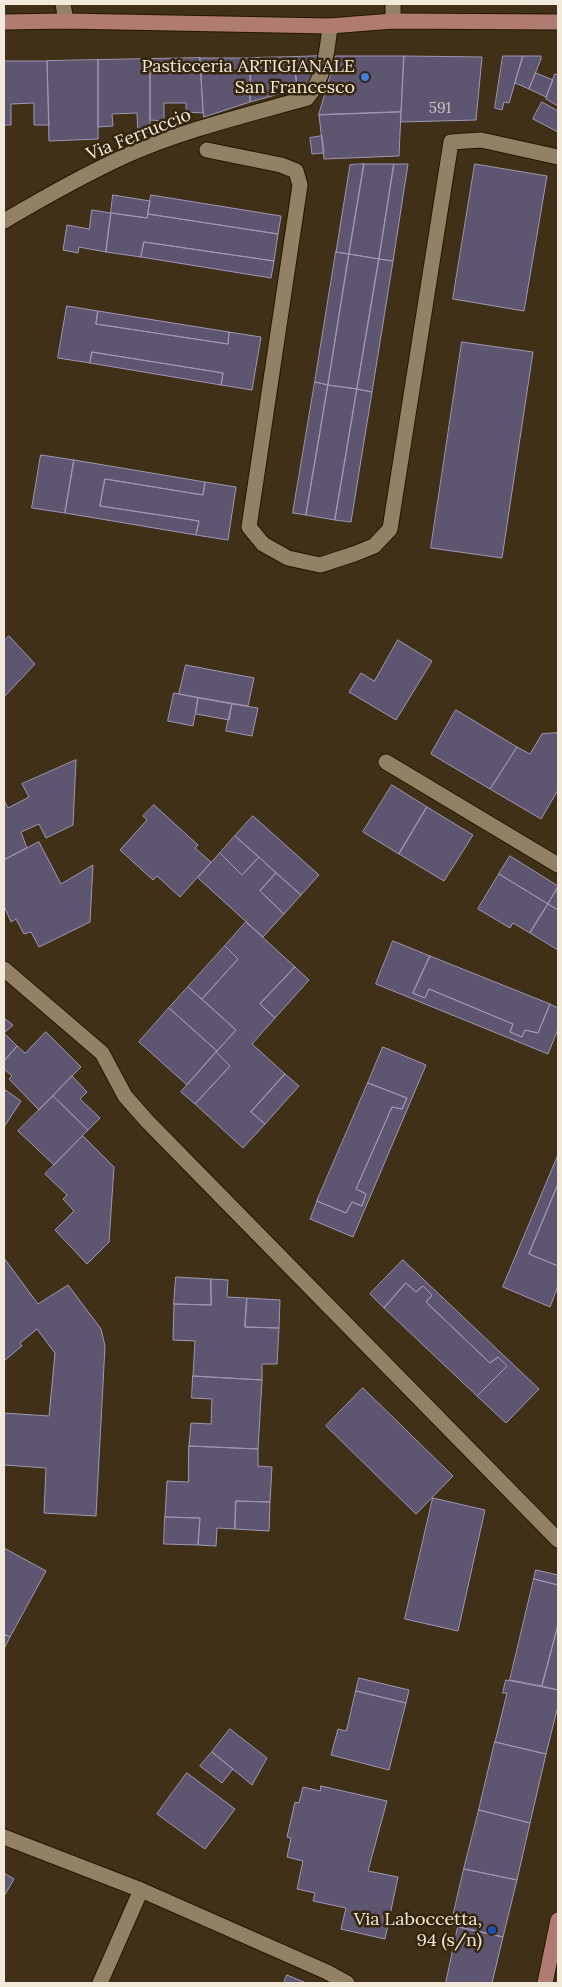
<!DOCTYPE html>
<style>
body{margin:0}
#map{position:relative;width:562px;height:1987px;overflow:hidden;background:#3f3017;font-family:Lora,serif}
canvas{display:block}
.frame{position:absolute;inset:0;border:5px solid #f3e9db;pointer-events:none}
</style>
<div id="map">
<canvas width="562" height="1987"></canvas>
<div class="frame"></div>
</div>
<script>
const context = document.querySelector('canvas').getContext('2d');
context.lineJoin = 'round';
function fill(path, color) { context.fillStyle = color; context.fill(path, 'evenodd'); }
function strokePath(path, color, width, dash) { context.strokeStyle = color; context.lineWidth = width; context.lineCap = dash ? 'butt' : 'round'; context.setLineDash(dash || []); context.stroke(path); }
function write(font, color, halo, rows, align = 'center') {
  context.font = font + ' Lora,serif'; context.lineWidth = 5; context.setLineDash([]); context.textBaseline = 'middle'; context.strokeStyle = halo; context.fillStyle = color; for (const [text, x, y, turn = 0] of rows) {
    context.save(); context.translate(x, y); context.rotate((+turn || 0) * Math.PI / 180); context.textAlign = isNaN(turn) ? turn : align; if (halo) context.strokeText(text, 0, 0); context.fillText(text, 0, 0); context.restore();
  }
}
const building = new Path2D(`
 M320 56 312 80 297 89 294 57Z
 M336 56H404L401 112 319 115Z
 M404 56 482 57 476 120 401 122Z
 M503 56H523L509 103 504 102 502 110 495 108Z
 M523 56H541V59L529 89 515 83Z
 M294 57 297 89 250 102 251 58Z
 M200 58H251L250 71H201Z
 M200 58 203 113 186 112V103H164V121L150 120V59Z
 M150 59V131L138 136 137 113 112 114 113 126 98 127V60Z
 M98 60V139L49 141 47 61Z
 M4 61H47L49 125H34V103L11 104V125H4Z
 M201 71H250V102L204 117Z
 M536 73 553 80 546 97 529 89Z
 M555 74 558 75V106L546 99Z
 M542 102 558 111V132L533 119Z
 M401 112 399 156 324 159 319 115Z
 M322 136 324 153 312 154 310 138Z
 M364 164H394L379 259 349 254Z
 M364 164 349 254 336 252 350 165Z
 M394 164H408L393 261 379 259Z
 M475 164 547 176 524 311 453 299Z
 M113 195 150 201 147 218 111 213Z
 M151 195 281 216 278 234 148 214Z
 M92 210 111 213 106 252 79 247 78 253 63 250 67 225 89 229Z
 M111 213 147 218 148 214 278 234 274 261 144 242 141 257 106 252Z
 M144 242 274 261 271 278 141 257Z
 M336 252 349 254 328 385 315 382Z
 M349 254 379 259 357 389 328 385Z
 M379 259 393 261 372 392 357 389Z
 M67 306 98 311 96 324 228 344 229 332 261 337 252 390 221 385 223 373 92 352 90 363 58 358Z
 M98 311 229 332 228 344 96 324Z
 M462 342 533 352 502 558 431 548Z
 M92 352 223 373 221 385 90 363Z
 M315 382 328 385 306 515 293 513Z
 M328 385 357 389 335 520 306 515Z
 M357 389 372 392 351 522 335 520Z
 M41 455 74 460 65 513 32 508Z
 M74 460 205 482 203 495 105 479 100 506 199 521 196 535 65 513Z
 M105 479 203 495 205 482 236 487 228 540 196 535 199 521 100 506Z
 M9 636 35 664 4 697V641Z
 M398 640 432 661 396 720 349 692 361 673 374 681Z
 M186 665 254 678 248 706 179 694Z
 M174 693 198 698 193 726 168 721Z
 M198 698 232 704 229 720 196 714Z
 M232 704 258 708 252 736 226 731Z
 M456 710 517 747 490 789 431 754Z
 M558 733V790L541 819 490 789 517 747 530 754 542 734Z
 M76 760 73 825 46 838 39 824 21 832 27 848 4 860V800L8 808 29 797 22 784Z
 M392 785 427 807 399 854 363 832Z
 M154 805 198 845 195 848 211 862 180 897 157 876 153 880 120 850 147 820 143 816Z
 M427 807 473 835 444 881 399 854Z
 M253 816 319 875 301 895 235 836Z
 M235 836 259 857 242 875 220 853Z
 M39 842 61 884 93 865 90 922 39 947 31 932 24 934 16 919 11 922 4 906V860Z
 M220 853 242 875 259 857 276 873 260 891 284 914 263 937 198 878Z
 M510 856 558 886 548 904 499 874Z
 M276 873 301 895 284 914 260 891Z
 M499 874 548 904 530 933 513 923 510 928 478 909Z
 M558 888V910L548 904Z
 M548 904 558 910V950L530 933Z
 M246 922 295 967 260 1004 275 1018 252 1044 285 1074 251 1112 265 1124 243 1148 195 1104 230 1066 216 1052 236 1030 202 999 238 959 225 946Z
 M393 941 430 956 413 993 425 998 429 989 513 1024 510 1032 522 1037 525 1030 538 1033 550 1004 558 1008V1029L548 1054 376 984Z
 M225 946 238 959 202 999 188 987Z
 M430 956 550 1004 538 1033 525 1030 522 1037 510 1032 513 1024 429 989 425 998 413 993Z
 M295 967 309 980 275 1018 260 1004Z
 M188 987 236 1030 217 1051 169 1008Z
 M169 1008 217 1051 187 1085 139 1042Z
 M4 1018 13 1025 4 1033 17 1046 4 1061Z
 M46 1032 81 1067 39 1110 9 1079 12 1076 4 1069V1061L17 1046 25 1053Z
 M383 1047 426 1065 353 1237 310 1219 317 1201 346 1213 352 1202 362 1206 366 1194 356 1189 392 1107 402 1109 407 1098 368 1083Z
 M216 1052 230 1066 195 1104 181 1092Z
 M285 1074 299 1086 265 1124 251 1112Z
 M72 1076 87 1092 80 1099 100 1118 88 1130 53 1096Z
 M368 1083 407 1098 402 1109 392 1107 356 1189 366 1194 362 1206 352 1202 346 1213 317 1201Z
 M4 1089 21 1101 4 1127Z
 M53 1096 88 1130 54 1165 18 1131Z
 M83 1136 114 1167 109 1242 87 1264 55 1230 74 1211 63 1199 67 1195 45 1174Z
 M558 1155V1184L529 1254 558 1266V1286L550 1307 503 1287Z
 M558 1184V1266L529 1254Z
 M4 1258 38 1304 68 1285 101 1329 105 1346 96 1516 44 1513 46 1468 4 1465V1413L49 1416 55 1353 37 1329 20 1343 22 1346 4 1361Z
 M403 1260 539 1389 506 1423 477 1396 507 1366 498 1357 490 1363 426 1302 432 1295 423 1286 416 1292 406 1283 384 1308 370 1294Z
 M176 1277 211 1279V1305L174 1304Z
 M211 1279 228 1280 227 1297 247 1298 245 1327 279 1328 277 1364H262V1380L193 1376 195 1341 173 1340 174 1304 211 1305Z
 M406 1283 416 1292 423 1286 432 1295 426 1302 490 1363 498 1357 507 1366 477 1396 384 1308Z
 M247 1298 280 1300 279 1328 245 1327Z
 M193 1376 262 1380 258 1449 189 1446 191 1423 211 1424 212 1399 192 1398Z
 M363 1388 453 1476 416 1514 326 1426Z
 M189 1446 258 1449V1466L272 1467 270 1502 236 1501 235 1529 217 1528 216 1546 198 1545 200 1518 165 1517 167 1481 188 1482Z
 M433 1498 485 1510 458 1631 405 1619Z
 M236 1501 270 1502 269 1531 235 1529Z
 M165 1517 200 1518 198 1545 164 1544Z
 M4 1548 46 1571 10 1637 4 1634Z
 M536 1570 558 1575V1585L534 1579Z
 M534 1579 558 1585V1625L542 1686 510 1680Z
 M558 1625V1690L542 1686Z
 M4 1634 10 1637 4 1649Z
 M359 1678 409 1690 406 1703 356 1691Z
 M506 1680 558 1690V1706L546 1754 495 1742 507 1693H503Z
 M356 1691 406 1703 389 1770 331 1755 338 1729 346 1731Z
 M230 1729 267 1758 252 1785 212 1752Z
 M495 1742 546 1754 530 1823 479 1810Z
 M212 1752 233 1769 222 1783 200 1766Z
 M187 1773 235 1809 205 1849 157 1814Z
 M321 1786 387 1801 368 1871 398 1877 385 1939 341 1929 346 1908 313 1901 315 1893 297 1889 303 1861 287 1857 291 1838 287 1837 295 1802 299 1803 303 1787 320 1791Z
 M479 1810 530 1823 517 1880 464 1869Z
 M464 1869 517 1880 503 1937 451 1925Z
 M4 1873 14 1879 4 1896Z
 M458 1927 503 1937 492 1983H446Z
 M287 1975 306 1983H284Z`);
fill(building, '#5e5570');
strokePath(building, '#a097b5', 1);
const lane = new Path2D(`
 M100 1983 141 1890`);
const street = new Path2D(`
 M63 4 66 21
 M393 4V21
 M207 150 281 165 296 171 300 185 249 527 263 544 288 558 320 565 354 554 374 546 390 529 451 142 481 140 558 157
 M4 221C43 198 84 175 125 156 183 130 247 115 307 98 325 77 327 52 330 26
 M386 762 558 865
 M4 969 102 1053 125 1096 147 1121 558 1540
 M4 1837 141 1890 327 1972 347 1983`);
const secondary = new Path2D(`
 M4 22 66 21 330 26 393 21 558 22
 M545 1983 558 1920`);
strokePath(lane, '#251700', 17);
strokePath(street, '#251700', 17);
strokePath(secondary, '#251700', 17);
strokePath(lane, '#928165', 15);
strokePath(street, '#928165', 15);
strokePath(secondary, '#b07c72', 15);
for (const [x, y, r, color] of [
 [365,77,5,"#3f7fe0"],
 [492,1930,5,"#1a4fb4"]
]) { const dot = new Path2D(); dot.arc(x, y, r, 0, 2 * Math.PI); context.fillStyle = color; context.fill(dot); strokePath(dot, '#34260c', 2); }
write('15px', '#cec4c0', null, [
 ["591",440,109]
]);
write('18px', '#f3e9db', '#34260c', [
 ["Pasticceria ARTIGIANALE",355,67],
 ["San Francesco",355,88],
 ["Via Laboccetta,",482,1920],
 ["94 (s/n)",482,1941]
], 'right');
write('18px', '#f3e9db', '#34260c', [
 ["Via Ferruccio",139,135,-22]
]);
</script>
